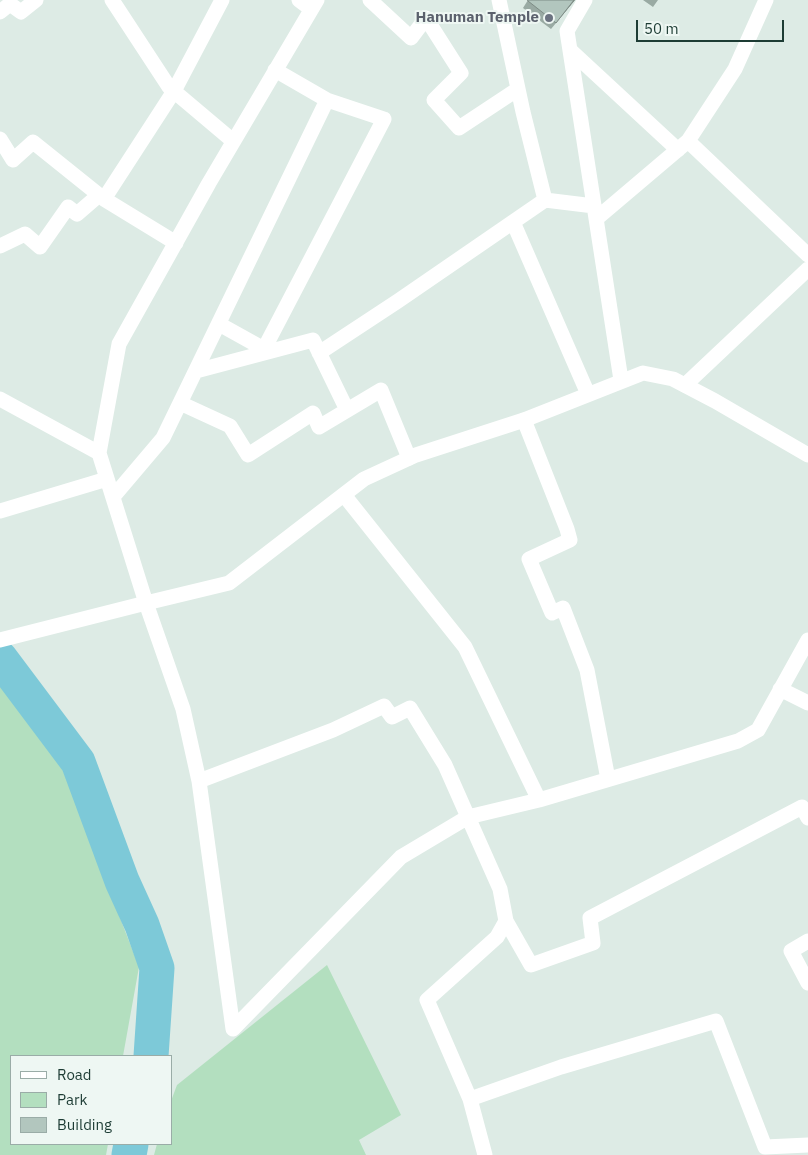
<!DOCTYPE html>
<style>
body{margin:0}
#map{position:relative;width:808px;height:1155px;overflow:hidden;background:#ddebe5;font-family:"IBM Plex Sans",sans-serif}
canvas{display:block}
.legend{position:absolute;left:10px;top:1055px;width:162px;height:90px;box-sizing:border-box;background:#eef7f3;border:1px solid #9aaca7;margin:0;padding:6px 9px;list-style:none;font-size:15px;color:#1d3c34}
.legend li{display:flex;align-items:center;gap:10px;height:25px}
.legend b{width:25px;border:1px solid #9aaca7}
.scale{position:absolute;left:636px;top:20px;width:148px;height:22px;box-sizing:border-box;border:2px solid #1d3c34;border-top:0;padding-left:6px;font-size:15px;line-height:18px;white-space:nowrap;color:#1d3c34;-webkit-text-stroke:4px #eef7f3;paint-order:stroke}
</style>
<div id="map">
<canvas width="808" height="1155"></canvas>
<ul class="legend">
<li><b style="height:6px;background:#fff"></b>Road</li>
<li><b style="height:14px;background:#b3dfbf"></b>Park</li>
<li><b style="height:14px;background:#b2c6be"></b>Building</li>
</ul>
<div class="scale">50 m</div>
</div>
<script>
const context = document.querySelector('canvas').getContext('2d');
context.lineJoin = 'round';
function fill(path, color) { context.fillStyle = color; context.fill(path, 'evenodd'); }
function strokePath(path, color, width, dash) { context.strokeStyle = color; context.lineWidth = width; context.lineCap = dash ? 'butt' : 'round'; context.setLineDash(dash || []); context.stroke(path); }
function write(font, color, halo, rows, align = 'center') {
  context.font = font + ' "IBM Plex Sans",sans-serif'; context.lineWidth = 4; context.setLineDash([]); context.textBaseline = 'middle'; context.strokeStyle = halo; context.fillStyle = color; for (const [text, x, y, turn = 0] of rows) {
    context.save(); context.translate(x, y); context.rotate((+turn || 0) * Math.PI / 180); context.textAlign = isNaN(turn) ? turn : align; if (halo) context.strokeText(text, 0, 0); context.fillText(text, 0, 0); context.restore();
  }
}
fill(new Path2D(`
 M0 683 61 765 139 967 123 1056H11V1144H108L106 1155H0Z
 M327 965 401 1115 359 1140 366 1155H154L157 1144H171V1101L177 1085Z`), '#b3dfbf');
strokePath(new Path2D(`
 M0 658 78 762 122 881 142 925 157 968 151 1056
 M129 1155 131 1144`), '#7dc9d8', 35);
strokePath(new Path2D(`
 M112 0 169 87 233 141
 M299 0 311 9
 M370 0 411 38 426 18 461 73 434 100 459 128 518 89
 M499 0 523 112 545 200 594 206
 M585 0 567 31 621 380
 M0 12 10 4 21 12 36 0
 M570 50 678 150
 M0 139 13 160 33 142 104 199
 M688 141 808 255
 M596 219 688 141 735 69 766 0
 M513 222 588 394
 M176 243 104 199 174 91 222 0
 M0 246 25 234 40 247 68 207 77 214 99 195
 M219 324 264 349 384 119 327 100
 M319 353 398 301 545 200
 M196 371 313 340 347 410
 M685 385 808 269
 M0 399 99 453
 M180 403 230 426 248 455 313 413 319 427 381 390 409 458
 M524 420 567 529 570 540 529 559 552 613 563 608 587 670 608 779
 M344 495 465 647 539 800
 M113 497 163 438 327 100 275 70
 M0 511 107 479
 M780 689 808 703
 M199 781 333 730 384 706 392 717 410 708 445 765 468 817 401 857 233 1029
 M506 921 531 965 593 943 590 918 802 807 808 818
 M808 941 791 951 808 983
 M233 1029 199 781 183 709 146 603 99 453 119 344 209 183 317 0
 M470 1099 561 1067 716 1021 765 1147 808 1145
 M485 1155 470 1099 427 1000 497 937 506 921 500 889 468 817 539 800 738 741 758 730 808 640`), '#fff', 15);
strokePath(new Path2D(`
 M0 640 146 603 229 583 364 479 416 455 524 420 643 373 673 379 715 401 808 455`), '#fff', 15);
fill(new Path2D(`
 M528 0H575L551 29 523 8Z
 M643 0H658L653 7Z`), '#99aaa3');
fill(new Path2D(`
 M574 0H575L551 29 556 23Z`), '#7d8b85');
const building = new Path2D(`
 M528 0H574L556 23 528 1Z`);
fill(building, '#b2c6be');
strokePath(building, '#7d8b85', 1);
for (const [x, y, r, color] of [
 [549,18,5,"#6b7280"]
]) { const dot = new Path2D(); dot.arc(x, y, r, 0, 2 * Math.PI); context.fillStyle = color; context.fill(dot); strokePath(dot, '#eef7f3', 2); }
write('bold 15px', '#5b616d', '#eef7f3', [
 ["Hanuman Temple",539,18]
], 'right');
</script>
